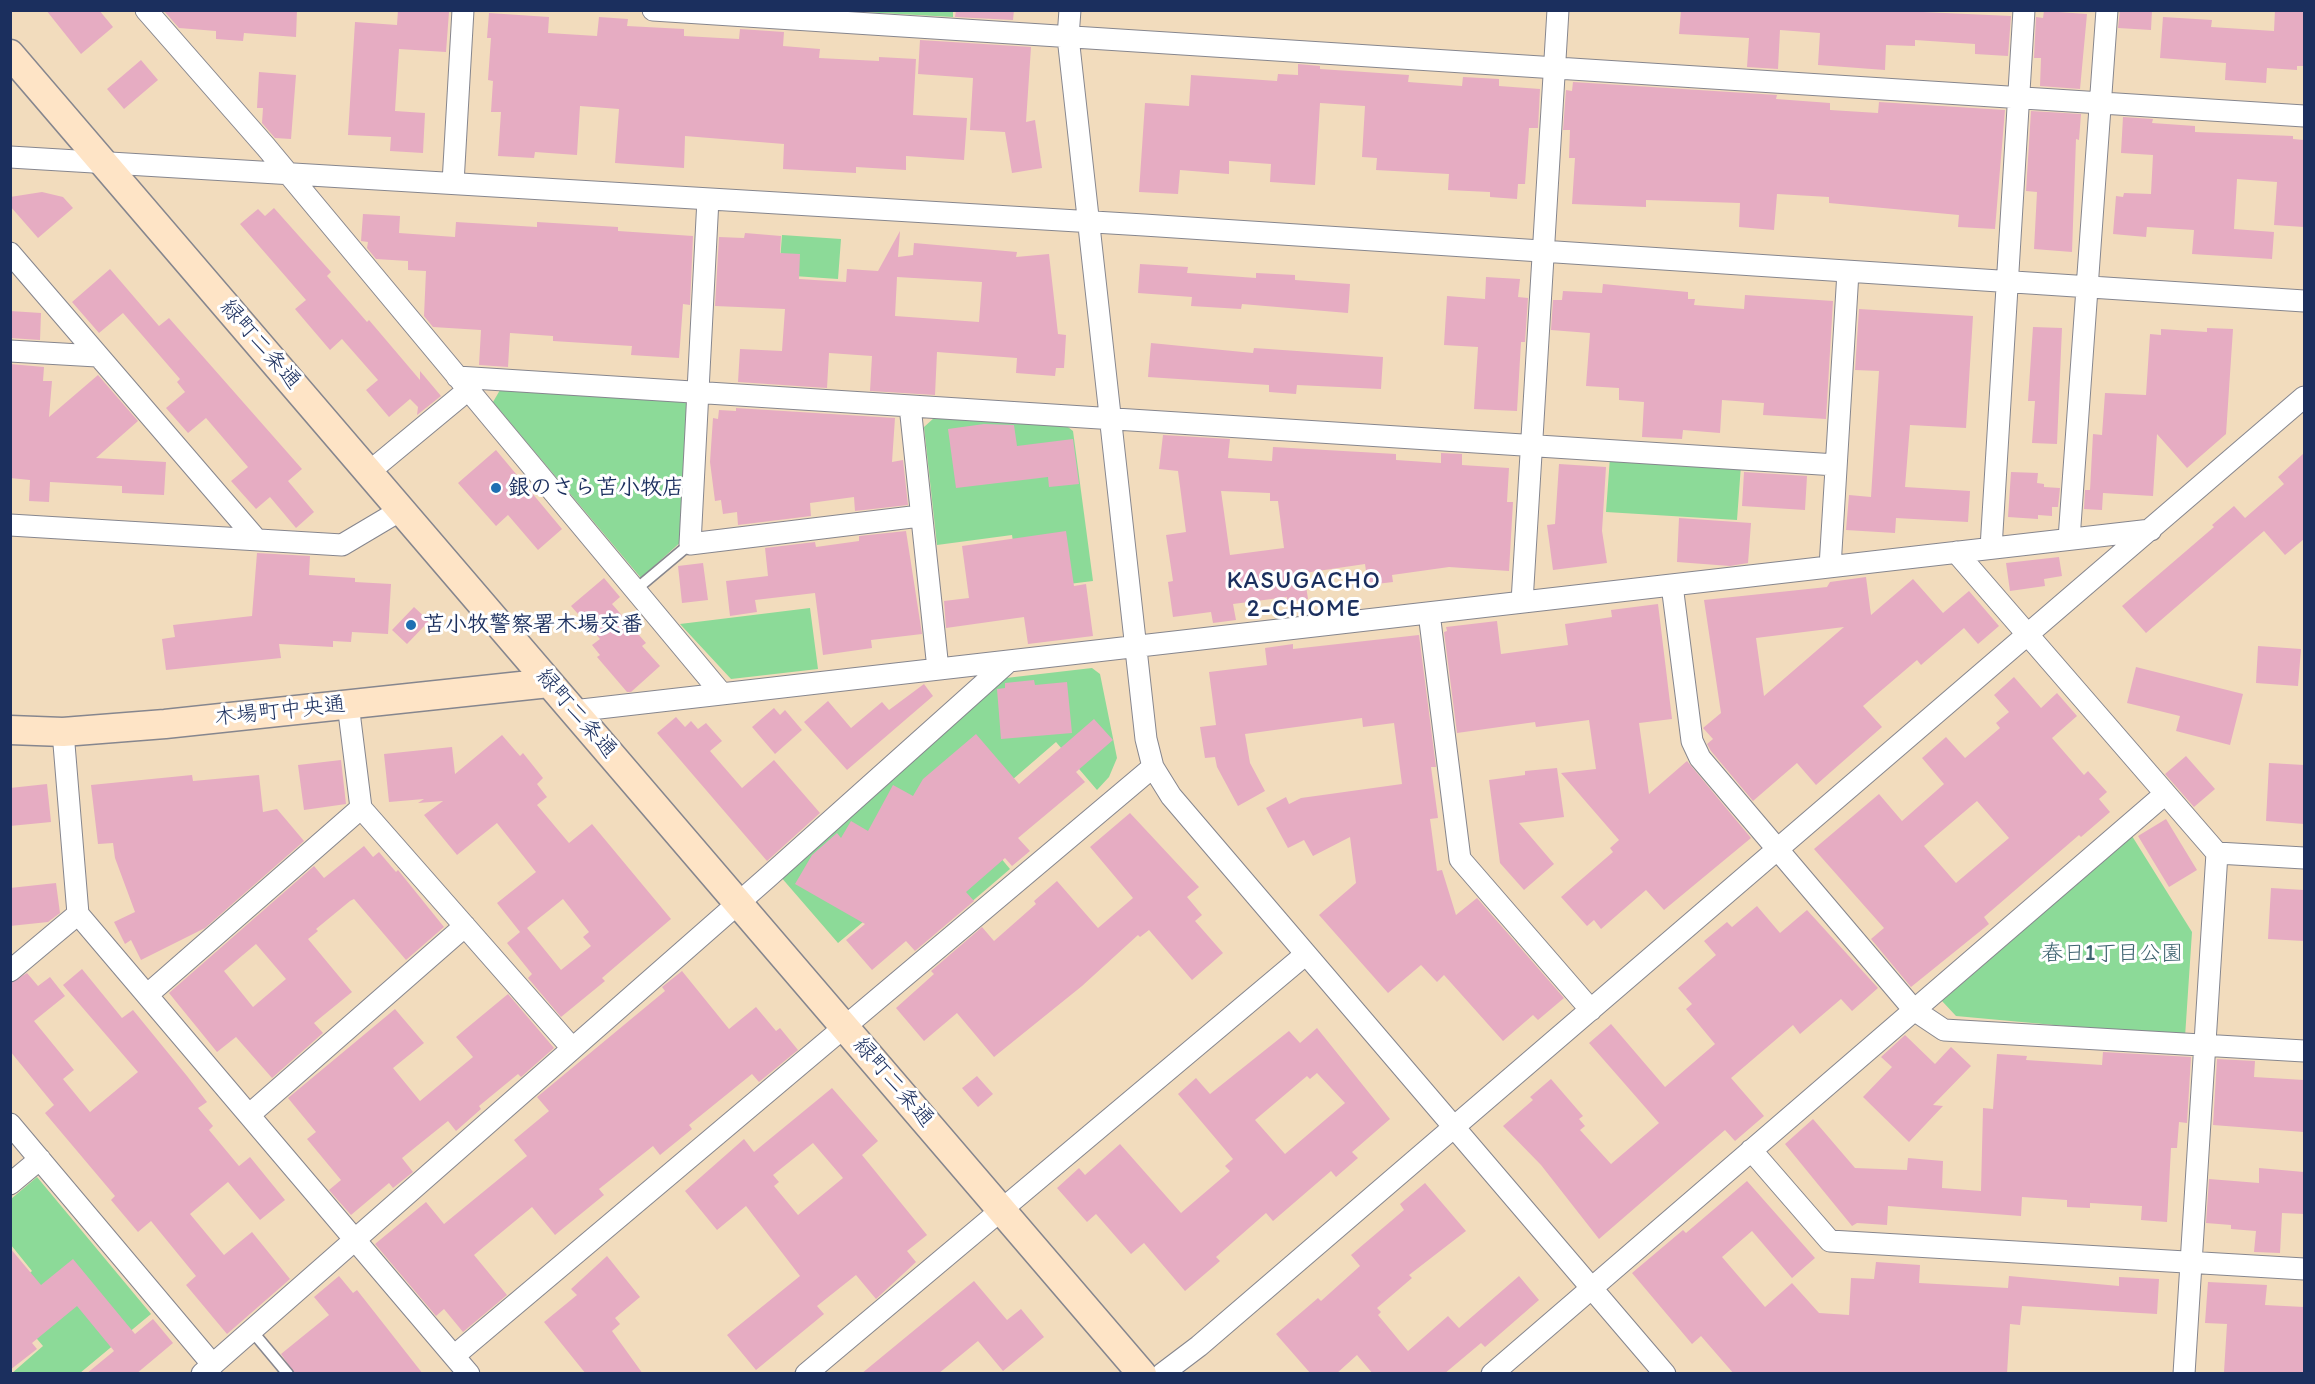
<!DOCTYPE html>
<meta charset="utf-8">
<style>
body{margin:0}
#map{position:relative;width:2315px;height:1384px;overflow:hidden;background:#f2dcbd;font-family:Itim,sans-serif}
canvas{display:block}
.frame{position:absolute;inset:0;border:12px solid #1b2f5e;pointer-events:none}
</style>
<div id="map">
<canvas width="2315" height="1384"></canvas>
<div class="frame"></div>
</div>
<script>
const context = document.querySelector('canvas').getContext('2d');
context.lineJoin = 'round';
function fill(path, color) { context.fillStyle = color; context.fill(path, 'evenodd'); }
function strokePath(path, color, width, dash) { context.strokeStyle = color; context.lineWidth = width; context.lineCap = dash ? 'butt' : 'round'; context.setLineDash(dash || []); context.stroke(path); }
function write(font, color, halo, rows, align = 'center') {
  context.font = font + ' Itim,"Klee One",sans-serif'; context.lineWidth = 6; context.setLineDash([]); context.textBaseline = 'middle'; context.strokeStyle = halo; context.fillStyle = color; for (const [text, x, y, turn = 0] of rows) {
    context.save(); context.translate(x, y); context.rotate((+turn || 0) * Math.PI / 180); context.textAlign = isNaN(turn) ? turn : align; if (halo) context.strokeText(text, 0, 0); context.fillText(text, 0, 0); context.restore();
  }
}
fill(new Path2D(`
 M845 11 953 10V17Z
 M782 235 841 239 838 279 779 275Z
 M500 390 691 401 684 539 641 578 493 402Z
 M934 418 1064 424 1073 431 1093 581 1020 590 1012 535 937 545 924 427Z
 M1610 457 1741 465 1737 520 1606 512Z
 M810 608 818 669 731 679 680 624Z
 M1092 668 1100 674 1117 758 1109 777 1097 790 1056 742 1012 780 964 814 1010 869 935 933 900 891 838 943 780 876 996 685 1006 678Z
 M2132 836 2192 932 2185 1037 1956 1016 1942 1001Z
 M37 1177 151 1314 80 1373 11 1374 43 1346 10 1307 11 1289 32 1271 11 1245V1199Z`), '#8cda98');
fill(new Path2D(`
 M46 10H99L113 27 81 54Z
 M163 10H297L296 37 244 33 243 41 216 39V31L179 28Z
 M398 10 449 12 446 52 399 49 395 111 425 113 423 153 390 151 391 137 348 135 355 22 397 25Z
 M956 10H1014L1013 20 955 17Z
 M1681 10H1879L2011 16 2008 56 1975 54V44L1915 40V46L1886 45 1885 70 1818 65 1820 33 1780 30 1778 69 1747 67 1749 38 1679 34Z
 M2120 10H2152L2151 30 2118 28Z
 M2275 10H2304V66H2297V70L2267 68 2266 83 2225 80 2226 63 2160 58 2163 17 2212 20 2211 27 2274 31Z
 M2044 11 2087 14 2080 89 2040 86 2041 58H2034L2036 17 2043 18Z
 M489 13 549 17 548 33 597 36 599 17 628 19 627 26 684 29V36L739 39 740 29 784 32 783 46 820 49 819 58 879 61V57L916 59 913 115 967 118 964 160 906 156V170L856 167V173L783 169 784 144 685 136 684 168 615 163 619 109 580 106 577 155 535 152 534 158 498 156 501 112H491L493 81 488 80 491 38H487Z
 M920 40 1031 47 1026 122 1035 120 1042 168 1012 173 1005 132 970 130 973 78 918 74Z
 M141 60 158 80 124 109 107 89Z
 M1298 64 1320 66V69L1409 75 1408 82 1462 86 1463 77 1499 79V86L1540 89 1538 128H1529L1525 184H1518L1517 199 1490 197V192L1448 190 1449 174 1376 170 1377 158 1362 157 1365 106 1320 103 1315 185 1270 182 1271 164 1229 161V174L1180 170 1178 194 1139 192 1145 103 1189 106 1191 75 1277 81 1278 74 1298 75Z
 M259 72 296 75 291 139 275 138 262 123 263 108H257Z
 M1573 82 1777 95 1776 99 1830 103V110L1878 113 1879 102 2005 110 1995 229 1958 227 1959 215 1829 203V197L1777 194 1774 230 1739 227 1740 203 1646 200V207L1572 204 1575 158H1569L1570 130H1563L1566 90 1572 91Z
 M2031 111 2081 114 2079 140 2076 139 2072 252 2034 249 2037 192 2026 191Z
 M2123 117 2153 119 2152 123 2195 126V132L2293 136V139L2304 140V227L2274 225 2277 182 2237 179 2234 229 2274 232 2272 259 2192 254 2194 230 2147 227 2146 237 2113 234 2116 196 2123 197 2124 193 2151 194 2153 155 2121 153Z
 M42 192 63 197 73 208 38 238 10 206V197Z
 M274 208 331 272 327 276 367 322 369 320 420 380V371L441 396 417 415 418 407 410 399 389 417 366 390 378 380 342 339 330 350 295 309 306 300 240 224 258 209 265 216Z
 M363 214 400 216 399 233 455 237 456 222 537 227V222L618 227V231L693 236 690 305 683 304 679 358 631 355 632 346 553 341V336L510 333 508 367 479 365 481 330 433 327 424 316 426 271 408 270V261L376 259 367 248 368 242 361 241Z
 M900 231 898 257 913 255 914 243 1017 252 1016 257 1049 254 1058 334 1066 335 1064 368H1056L1055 376 1016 373 1017 358 937 352 935 395 870 391 872 356 829 353 827 388 738 382 740 349 782 351 785 309 715 306 719 237 744 238 745 233 781 236 780 253 800 254 799 279 846 282 847 269 878 271ZM897 277 982 282 979 322 895 316Z
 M1140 264 1188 267 1187 273 1256 278V273L1295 275V280L1350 284 1348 313 1242 304 1241 309 1191 306 1192 297 1138 293Z
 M110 269 159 326 169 318 302 469 288 481 314 512 296 528 270 497 256 509 231 481 248 467 206 418 188 433 166 408 185 392 177 382 180 379 123 313 99 333 72 302Z
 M1486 277 1520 279 1518 297 1528 298 1525 342H1521L1517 411 1474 409 1478 347 1444 345 1447 296 1485 299Z
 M1603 284 1688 292V299H1695L1694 305 1744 309 1745 295 1833 301 1826 419 1763 415 1764 403 1722 400 1720 433 1683 430 1682 439 1642 437 1644 402 1619 400V388L1586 386 1590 333 1551 330 1553 300H1562L1563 291 1602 293Z
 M1859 309 1973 316 1966 428 1910 425 1905 487 1970 491 1968 522 1896 518 1895 533 1846 530 1849 495 1871 497 1879 371 1855 370Z
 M10 311 41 313 40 340 10 338Z
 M2033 327 2062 328 2057 444 2032 443 2035 401H2028Z
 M2207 328 2233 329 2226 434 2187 468 2157 434 2153 496 2103 493 2102 510 2084 509 2085 490H2090L2093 434 2102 435 2105 393 2146 395 2150 334 2161 335V329L2207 332Z
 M1151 343 1253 353 1254 348 1383 357 1381 389 1297 385 1296 394 1269 392V385L1148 377Z
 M10 364 44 367 43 381H52L49 417 98 375 138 421 96 458 166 462 164 495 122 493V486L50 482 49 502 29 501 30 480 10 478Z
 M736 408 895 418 892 462 903 460 908 505 855 511 854 497 810 503 811 516 738 525 737 512 723 514 721 500 715 501 710 462 713 418 718 419 719 410 736 411Z
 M984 424 1014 425 1017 446 1073 439 1079 484 1049 487 1048 477 956 488 948 429Z
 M1163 435 1230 439 1228 458 1272 461 1273 447 1396 454V460L1441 463V453L1462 454V465L1509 468 1507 502H1513L1509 571 1449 567 1392 575 1393 582 1368 585 1365 564 1304 573 1308 599 1287 602V597L1233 604 1236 620 1213 623 1211 612 1173 617 1168 582 1173 581 1166 535 1186 532 1178 471 1159 469ZM1221 491 1270 493V501H1278L1284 548 1230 555Z
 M496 450 562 529 538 550 508 515 496 526 458 483Z
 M2304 453V539L2285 555 2264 531 2146 633 2122 606 2214 527 2212 525 2234 506 2245 518 2284 484 2278 477Z
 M1559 464 1606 467 1602 531 1607 563 1553 570 1547 525 1555 524Z
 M1744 472 1807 476 1805 510 1742 506Z
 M2011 472 2038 473 2037 483 2044 484V487L2060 488 2058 507H2052V516L2038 515V519L2008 517Z
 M1679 518 1751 523 1748 563 1730 566 1677 562Z
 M906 531 922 634 871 640 872 648 823 655 815 593 755 600 757 612 730 616 726 581 768 576 765 548 815 542 816 547 859 541V536Z
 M1066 531 1074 586 1086 584 1093 636 1028 644 1024 617 946 628 944 601 969 598 962 546Z
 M257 553 310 556 309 575 355 578V582L391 584 388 634 352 632 351 642 333 641V647L279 644 281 658 166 670 162 639 175 637 173 625 252 616Z
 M2059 557 2062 576 2044 579 2045 586 2010 591 2006 563Z
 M703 563 708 600 682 603 678 566Z
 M1866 577 1871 615 1913 579 1943 613 1969 591 1999 626 1978 644 1964 628 1921 665 1917 660 1863 706 1882 727 1816 785 1797 763 1753 801 1711 751 1707 744 1713 739 1703 728 1721 713 1704 600 1827 587 1830 582ZM1844 627 1764 696 1756 638Z
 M604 578 620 597 612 604 646 643 642 646 660 666 631 692H627L597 657 600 655 592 645 600 639 571 606Z
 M1658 604 1672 719 1639 723 1649 794 1687 761 1751 838 1664 910 1646 890 1601 929 1594 920 1587 926 1561 897 1613 852 1610 848 1619 840 1561 773 1596 769 1589 720 1536 727 1535 722 1457 733 1444 632 1447 631 1446 627 1497 621 1501 654 1568 645 1565 624 1612 617 1611 610Z
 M414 607 429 621 407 644 392 630Z
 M1419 635 1436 767H1431L1438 818 1430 819 1437 871 1442 870 1456 915 1477 898 1564 998 1538 1020 1533 1015 1503 1041 1444 975 1437 982 1421 965 1388 993 1319 915 1356 883 1350 837 1313 856 1304 840 1288 848 1266 808 1286 797 1289 804 1301 798 1402 784 1394 723 1363 727 1362 718 1245 734 1250 763 1265 791 1238 806 1217 767 1215 757 1205 758 1200 727 1216 725 1209 672 1267 665 1265 648 1293 644V649Z
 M2258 646 2301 649 2298 686 2256 683Z
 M2136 667 2243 694 2230 745 2176 731 2180 716 2127 703Z
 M2014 677 2041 708 2057 693 2077 716 2052 738 2084 775 2088 771 2107 792 2099 799 2110 812 2081 837 2079 835 1984 917 1989 924 1911 987 1871 939 1884 928 1814 849 1879 794 1902 821 1944 784 1922 758 1946 737 1965 758 2000 728 1996 723 2009 712 1994 695ZM1977 801 2009 838 1956 883 1924 846Z
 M1034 680 1035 685 1067 682 1072 733 1001 739 997 689 1005 688V683Z
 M924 684 933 696 847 770 804 722 828 701 851 728 882 702 889 710Z
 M774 708 780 715 785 710 802 730 775 754 752 727Z
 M676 717 685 727 691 721 698 729 706 723 722 741 710 751 742 788 774 760 820 813 767 861 657 733Z
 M1094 719 1113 740 1076 772 1085 782 1018 838 1030 851 1012 866 1005 858 966 892 974 901 915 951 906 941 872 970 846 940 865 924 795 884 812 855 837 833 841 838 851 821 868 831 893 785 913 796 923 779 976 734 1019 784Z
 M502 735 520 756 523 753 543 778 537 784 547 797 537 805 569 843 592 824 671 919 602 978 605 981 561 1017 528 978 532 974 507 943 520 932 497 903 536 872 497 823 457 855 424 815 443 801 418 803 424 799 389 802 384 754 452 747 455 774ZM563 899 589 932 583 937 591 946 561 970 527 928Z
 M2186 756 2215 789 2194 807 2165 774Z
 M341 760 346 804 304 810 298 765Z
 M2269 763 2304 765V824L2266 821Z
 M1557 768 1564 817 1519 823 1554 864 1524 890 1500 863 1489 780 1525 775V771Z
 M192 775 193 781 259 775 263 812 277 809 304 841 205 928 141 960 131 940 125 944 114 922 135 912 115 858 113 843 98 844 91 785Z
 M47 784 51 822 10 826V788Z
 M1130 813 1199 887 1187 897 1202 915 1195 921 1223 953 1192 980 1149 930 1140 937 1138 935 1082 986 994 1057 957 1013 924 1041 896 1008 934 974 931 971 982 927 994 941 1036 904 1034 901 1057 881 1098 928 1133 898 1090 847Z
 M2166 819 2197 870 2169 887 2138 836Z
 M364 846 373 857 379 852 396 872 398 870 444 927 406 960 354 899 350 901 316 929 318 931 308 939 352 992 314 1023 323 1033 272 1078 236 1037 217 1052 169 993 314 866 324 878ZM256 944 286 979 253 1007 224 971Z
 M56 883 60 913 48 922 10 926V888Z
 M2271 888 2304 890V941L2268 939Z
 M1757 906 1780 933 1807 910 1878 988 1852 1011 1841 999 1800 1034 1793 1025 1731 1078 1764 1116 1735 1141 1725 1130 1599 1239 1541 1165 1503 1126 1533 1100 1530 1097 1551 1079 1583 1116 1579 1119 1585 1126 1580 1130 1611 1164 1659 1123 1589 1043 1611 1024 1665 1087 1715 1044 1686 1009 1692 1004 1678 988 1716 955 1704 941 1727 922 1732 927Z
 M82 969 122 1018 133 1010 187 1076 207 1102 198 1108 213 1126 209 1130 239 1166 250 1157 285 1200 260 1220 228 1182 190 1214 224 1255 252 1232 290 1279 227 1334 186 1285 196 1276 151 1221 138 1232 111 1200 115 1196 45 1113 54 1105 10 1051V983L27 973 38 986 50 977 65 996 34 1021 74 1070 63 1079 90 1112 138 1072 63 985Z
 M682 971 729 1029 756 1007 776 1031 780 1028 798 1050 759 1082 752 1074 689 1125 692 1129 660 1155 653 1146 599 1189 604 1195 555 1235 532 1207 474 1255 507 1295 463 1332 444 1309 436 1316 375 1244 426 1202 444 1224 527 1156 514 1140 549 1111 537 1097 665 991 662 987Z
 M508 994 554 1048 521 1077 518 1074 479 1106 481 1109 456 1131 448 1121 402 1158 413 1172 393 1188 389 1183 351 1215 329 1190 341 1180 307 1139 316 1132 288 1098 395 1009 424 1043 393 1068 420 1101 473 1057 456 1037Z
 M1317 1028 1390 1119 1352 1152 1358 1158 1336 1177 1331 1171 1273 1221 1266 1213 1216 1257 1220 1261 1185 1291 1144 1243 1131 1254 1096 1214 1087 1222 1057 1188 1079 1168 1085 1175 1120 1144 1181 1213 1230 1171 1225 1166 1233 1159 1178 1094 1196 1078 1210 1094 1289 1031 1300 1043ZM1317 1073 1345 1103 1285 1154 1255 1120 1307 1076 1310 1079Z
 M1905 1035 1935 1064 1951 1047 1971 1066 1933 1105 1943 1106 1909 1142 1863 1097 1892 1067 1881 1057Z
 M2103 1052 2191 1057 2187 1123 2179 1122 2177 1148H2171L2167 1222 2141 1220 2142 1206 2090 1203V1208L2067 1207V1200L2022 1197 2021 1216 1888 1206 1887 1225 1857 1223 1852 1226 1785 1144 1813 1119 1855 1168 1907 1170 1908 1158 1943 1161 1942 1188 1981 1191 1983 1108 1993 1109 1997 1054 2027 1056 2026 1060 2102 1065Z
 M2217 1059 2255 1061 2254 1077 2304 1080V1132L2213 1125Z
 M977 1076 993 1094 978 1107 962 1088Z
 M832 1088 878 1141 862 1155 927 1235 907 1251 916 1262 876 1299 856 1275 817 1306 824 1314 756 1370 727 1335 800 1276 746 1206 717 1230 685 1191 744 1139 754 1152ZM813 1143 843 1178 798 1215 774 1186 779 1182 773 1175Z
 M2259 1168 2304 1172V1214L2282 1213 2280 1253 2254 1252 2256 1231 2231 1229V1225L2206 1223 2209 1179 2259 1183Z
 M1747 1181 1815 1258 1792 1278 1752 1231 1722 1257 1765 1307 1792 1283 1819 1313 1849 1315 1851 1278 1874 1279 1876 1262 1920 1265 1919 1283 2008 1288 2009 1276 2119 1286V1277L2159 1279 2157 1314 2022 1306 2020 1325 2010 1324 2007 1374H1734L1701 1336 1692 1344 1632 1273 1683 1230 1686 1233Z
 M1425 1183 1466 1231 1409 1275 1412 1278 1377 1308 1381 1312 1378 1315 1408 1351 1448 1316 1459 1328 1519 1276 1539 1300 1485 1347 1481 1343 1444 1374H1373L1357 1355 1336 1374H1311L1276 1334 1318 1298 1321 1301 1360 1266 1351 1255 1404 1210 1400 1204Z
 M10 1248 41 1285 73 1259 135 1334 153 1319 173 1343 136 1374H86L114 1351 77 1306 32 1343 37 1349 10 1370Z
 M607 1256 640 1297 615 1318 620 1324 612 1331 643 1374H586L544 1322 577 1295 571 1289Z
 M339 1276 353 1293 357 1290 423 1374H295L281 1354 329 1315 314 1297Z
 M974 1281 1007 1320 1021 1309 1044 1337 1003 1371 978 1341 938 1374H861Z
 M2208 1282 2267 1285 2265 1305 2304 1307V1374L2224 1372 2227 1324 2205 1323Z`), '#e6acc2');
const lane = new Path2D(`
 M634 591 690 544
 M252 1331 288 1374`);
const street = new Path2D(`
 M146 10 266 147 722 694
 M653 10 2304 116
 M1070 10 1068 37 1146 739 1153 767 1171 796 1665 1374
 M10 157 1144 225 2304 301
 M453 183 463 10
 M708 199 690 544 920 516
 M10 253 257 540
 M10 351 97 356
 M457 377 1836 465
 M910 406 938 669
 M369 472 468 390
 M10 525 342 545 401 510
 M2069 539 2107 10
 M1991 548 2024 10
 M1956 552 2217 853 2184 1374
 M1830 567 1848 272
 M1672 585 1692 741 1700 758 1914 1010 1944 1030 2304 1051
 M1522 602 1558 10
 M1429 613 1460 859 1591 1010
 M348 704 361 808 572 1048
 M573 711 2151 530
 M63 732 78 914 469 1374
 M2217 853 2304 858
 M10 971 78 914
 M147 995 361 808
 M249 1115 465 926
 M10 1124 213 1365
 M1751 1150 1830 1241 2304 1269
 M10 1184 40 1159
 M454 1356 1153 767
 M202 1374 768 877 1007 663
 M806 1374 1306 954
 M1162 1374 1199 1346 2304 397
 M1492 1374 2165 794`);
const secondary = new Path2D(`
 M10 54 1142 1374
 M10 730 63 732 165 724 549 683`);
strokePath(lane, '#86868e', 13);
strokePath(street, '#86868e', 23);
strokePath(secondary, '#86868e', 31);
strokePath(lane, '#fff', 10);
strokePath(street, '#fff', 21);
strokePath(secondary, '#fee4c6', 28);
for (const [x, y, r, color] of [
 [496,488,6,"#1f6fb2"],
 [411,625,6,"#1f6fb2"]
]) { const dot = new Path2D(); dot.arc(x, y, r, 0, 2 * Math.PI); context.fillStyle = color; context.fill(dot); strokePath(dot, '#fff', 2); }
write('22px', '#1b2f5e', '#fff', [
 ["緑町二条通",260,345,49],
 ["木場町中央通",280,712,-6],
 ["緑町二条通",576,714,49],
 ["緑町二条通",893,1083,49]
]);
write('bold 22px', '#1b2f5e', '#fff', [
 ["銀のさら苫小牧店",508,488],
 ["苫小牧警察署木場交番",423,625]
], 'left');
write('22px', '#3d626f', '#fff', [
 ["春日1丁目公園",2112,954]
]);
context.letterSpacing = '1.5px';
write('24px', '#1b2f5e', '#fff', [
 ["KASUGACHO",1304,582],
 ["2-CHOME",1304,610]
]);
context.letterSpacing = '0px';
</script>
